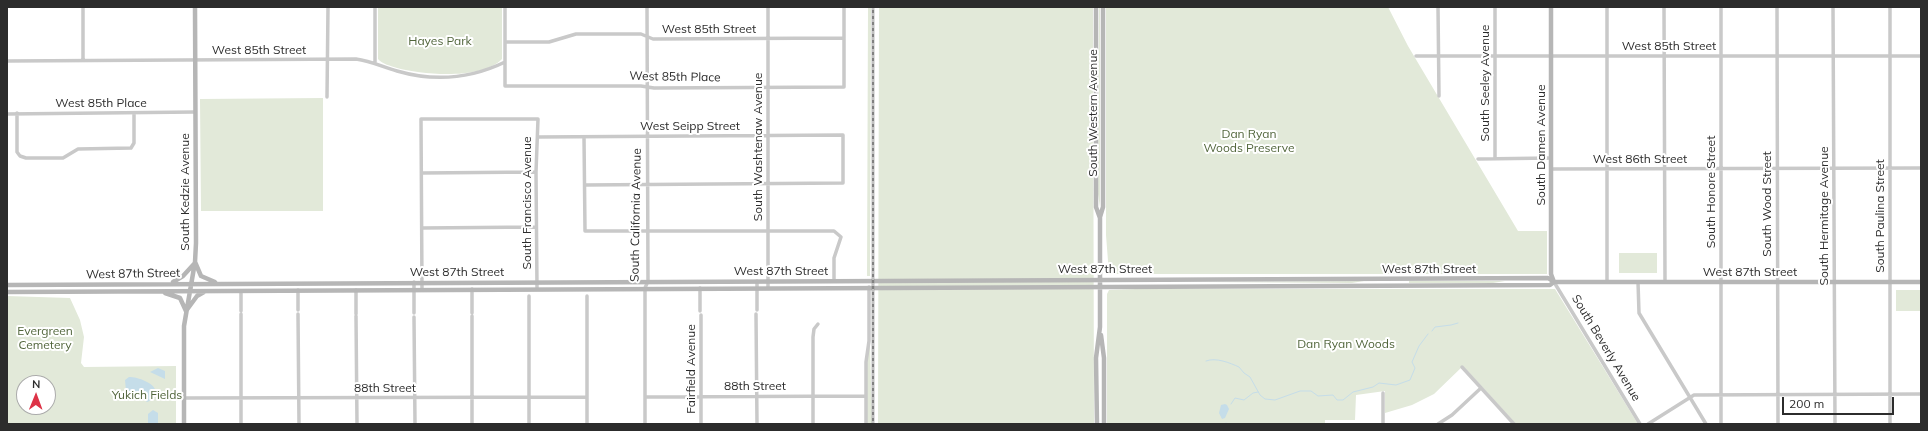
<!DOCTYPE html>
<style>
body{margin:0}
#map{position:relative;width:1928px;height:431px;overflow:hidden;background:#fff;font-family:Mulish,sans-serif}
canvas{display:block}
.frame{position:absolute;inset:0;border:8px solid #2c2c2c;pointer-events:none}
.north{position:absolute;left:16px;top:375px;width:40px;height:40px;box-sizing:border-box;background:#fff;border:1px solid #ababab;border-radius:50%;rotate:1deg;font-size:11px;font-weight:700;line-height:16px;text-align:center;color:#2c2c2c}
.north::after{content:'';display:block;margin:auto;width:14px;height:18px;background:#dd3347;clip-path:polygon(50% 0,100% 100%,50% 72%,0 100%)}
.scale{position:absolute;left:1782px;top:397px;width:112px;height:18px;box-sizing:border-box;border:2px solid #2c2c2c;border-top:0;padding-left:5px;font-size:12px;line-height:14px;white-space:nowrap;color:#2c2c2c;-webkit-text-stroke:3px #fff;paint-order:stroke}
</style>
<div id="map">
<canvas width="1928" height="431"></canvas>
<div class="frame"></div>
<div class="north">N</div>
<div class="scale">200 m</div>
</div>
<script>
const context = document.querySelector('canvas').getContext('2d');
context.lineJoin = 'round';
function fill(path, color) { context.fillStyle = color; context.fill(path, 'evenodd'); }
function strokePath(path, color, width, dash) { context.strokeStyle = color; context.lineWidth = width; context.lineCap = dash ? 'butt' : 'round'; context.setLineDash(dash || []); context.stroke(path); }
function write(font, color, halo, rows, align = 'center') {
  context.font = font + ' Mulish,sans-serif'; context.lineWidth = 4; context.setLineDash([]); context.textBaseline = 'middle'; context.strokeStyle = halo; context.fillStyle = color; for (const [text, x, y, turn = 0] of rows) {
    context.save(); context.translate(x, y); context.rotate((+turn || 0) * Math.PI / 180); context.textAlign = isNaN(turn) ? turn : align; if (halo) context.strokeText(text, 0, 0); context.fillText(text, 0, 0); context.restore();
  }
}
fill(new Path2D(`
 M378 7H502V59C482 80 423 75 397 68 391 66 382 64 378 59Z
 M868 7H871L870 276H867Z
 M879 7H1093L1094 424H878Z
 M1099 7H1100V207L1098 194Z
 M1106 7H1388L1408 46 1518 231H1547V274H1109L1106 235Z
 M323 98V211H201L200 99Z
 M1619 253H1657V273H1619Z
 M1364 281 1352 283 1203 282Z
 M1409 281H1505L1493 283H1409Z
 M1136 289H1555L1638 424H1516L1463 366 1434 394 1412 405 1385 413V391L1356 395 1355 420H1325V424H1107V294L1109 290Z
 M1896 290H1921V311H1896Z
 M7 296 70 298 80 320 84 337 81 363 84 367 176 366V424H7ZM24 383H48V407H24Z
 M870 343 872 424H867V361Z`), '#e2e9d9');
fill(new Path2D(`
 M158 368 165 371V379L150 372Z
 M129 377C138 377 155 383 156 392L152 400 147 402 141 396 126 391 125 380Z
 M1225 404 1227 405 1229 409 1225 418 1222 419 1219 413 1221 405Z
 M153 410 158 413V424H148V414Z`), '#c5dde9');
strokePath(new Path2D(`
 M1432 331 1435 327 1451 325 1458 323
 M1206 361C1216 357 1230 363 1239 367L1244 373 1250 377 1260 395 1265 399 1275 400 1300 391H1311L1318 396 1333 395 1337 400H1343L1353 392 1373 387 1379 383 1396 385 1410 380 1415 368 1412 362 1419 346 1428 334
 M1231 404 1235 398 1244 400 1253 393 1258 392
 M1226 424V423`), '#c5dde9', 1);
strokePath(new Path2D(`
 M83 7V60
 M375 7V62
 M505 7V86H641L654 88 844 87V7
 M1438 7 1439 96
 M1495 7V159
 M1664 7 1665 282
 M1721 7V424
 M1777 7 1778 424
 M1833 7 1835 424
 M1890 7V424
 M505 42H549L576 34H641L653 39 844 38
 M1416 56H1921
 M7 61 356 59C371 61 383 67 397 71 435 82 470 79 505 62
 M327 97 328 7
 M17 113V152L20 156 26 158H63L78 149 131 148 134 143V113
 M7 114 195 112
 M538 137 843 135V183L585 185
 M584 137 585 231H834L841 237 834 258V280
 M1478 159 1551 158
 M1551 169 1921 168
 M422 173 536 172
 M422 228 536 227
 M1554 282 1640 424
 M1607 282V7
 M1638 282 1639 313 1706 424
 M768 287V7
 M422 289 421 119H538L536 172 537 288
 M356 290V314
 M241 291V311
 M529 296V424
 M298 310V290
 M757 310V281
 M700 311V288
 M414 313V282
 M472 313V289
 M241 314V424
 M298 314 299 424
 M756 314 757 424
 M701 315V424
 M356 316 357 424
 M472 316V424
 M414 317 415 424
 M1462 367 1514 424
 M1383 393V424
 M645 397 865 396
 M184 398 587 397
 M587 424V296
 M645 424V288L648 281 647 7
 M813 424V337L814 329 818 324
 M866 424V362L869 341V287
 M1438 424 1452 415 1481 388
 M1648 424 1694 395 1921 394`), '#c9c9c9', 3.5);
strokePath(new Path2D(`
 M1096 7V207L1100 218V327L1096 358 1097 424
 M1551 7V274L1554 282
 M1100 217 1103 207V7
 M195 262 201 276 215 282
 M173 282 183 276 194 264
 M7 285 1548 278 1554 282H1921
 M7 292 1550 285 1554 282
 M165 293 180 298 186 311 197 296 204 292
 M1101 335 1104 358V424
 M184 424V326L195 262 196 243 195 7`), '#b6b6b6', 4.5);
const rail = new Path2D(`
 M873 7V424`);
strokePath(rail, '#818181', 2.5);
strokePath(rail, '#fff', 1, [3]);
write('12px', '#2c2c2c', '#fff', [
 ["West 85th Street",709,29],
 ["West 85th Street",1669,46],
 ["West 85th Street",259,50],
 ["West 85th Place",675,77,1],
 ["South Seeley Avenue",1485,83,-90],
 ["West 85th Place",101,103],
 ["South Western Avenue",1093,113,-90],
 ["West Seipp Street",690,126],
 ["South Damen Avenue",1541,145,-90],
 ["South Washtenaw Avenue",758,147,-90],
 ["West 86th Street",1640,159],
 ["South Kedzie Avenue",185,192,-90],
 ["South Honore Street",1711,192,-90],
 ["South Francisco Avenue",527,203,-90],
 ["South Wood Street",1767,204,-90],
 ["South California Avenue",636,215,-89],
 ["South Hermitage Avenue",1824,216,-90],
 ["South Paulina Street",1880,216,-90],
 ["West 87th Street",1105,269],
 ["West 87th Street",1429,269],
 ["West 87th Street",781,271],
 ["West 87th Street",457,272],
 ["West 87th Street",1750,272],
 ["West 87th Street",133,274,-1],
 ["South Beverly Avenue",1606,348,59],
 ["Fairfield Avenue",691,369,-90],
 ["88th Street",755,386],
 ["88th Street",385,388]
]);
write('12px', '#51653b', '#fff', [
 ["Hayes Park",440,41],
 ["Dan Ryan",1249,134],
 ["Woods Preserve",1249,148],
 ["Evergreen",45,331],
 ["Cemetery",45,345],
 ["Dan Ryan Woods",1346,344],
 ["Yukich Fields",147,395]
]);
</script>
